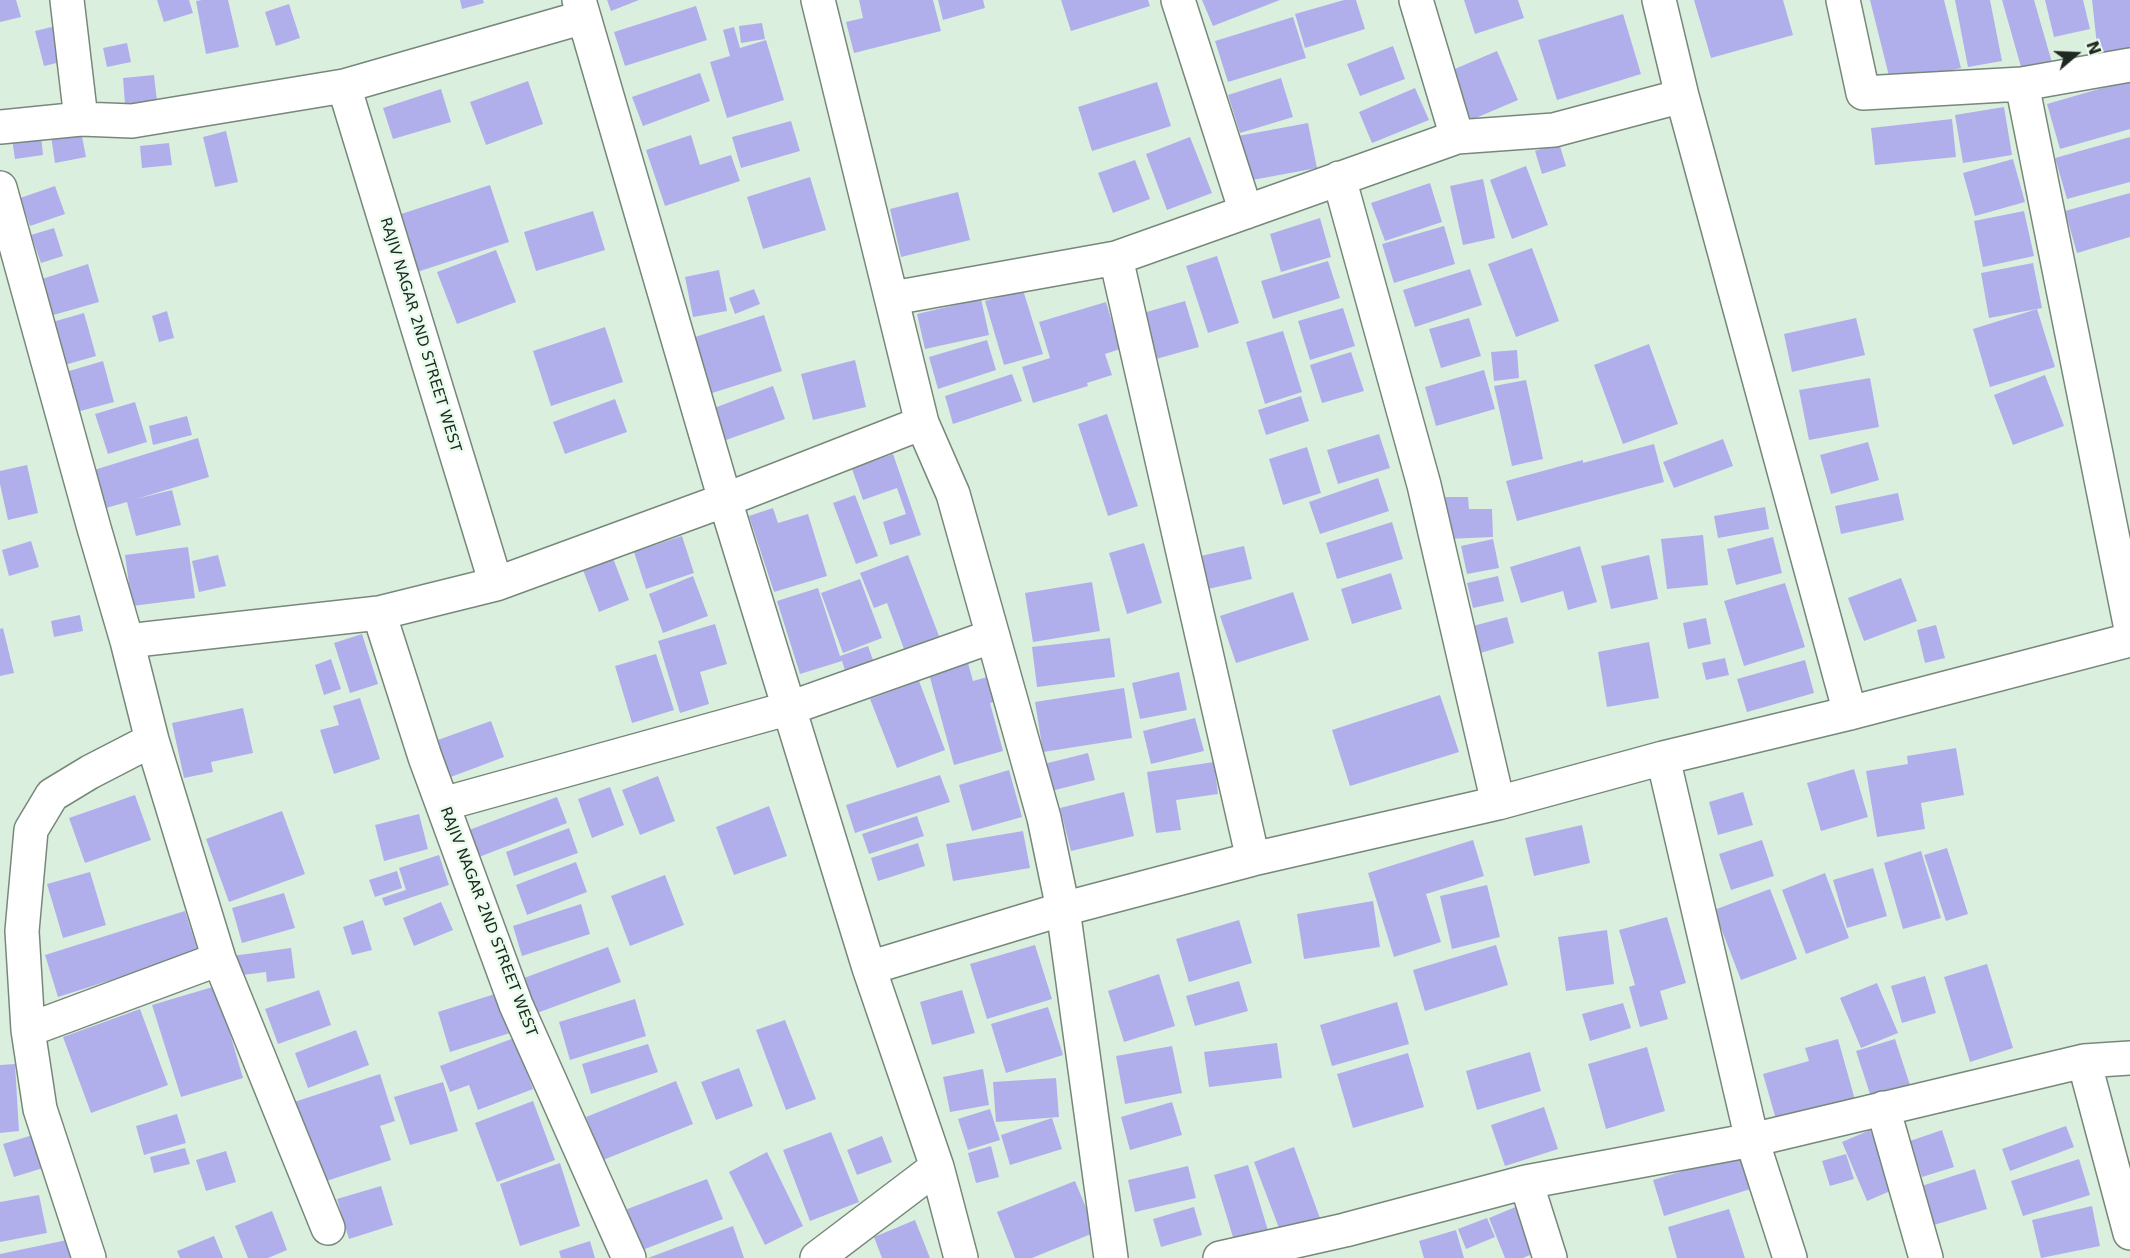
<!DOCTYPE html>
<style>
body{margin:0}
#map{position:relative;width:2130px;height:1258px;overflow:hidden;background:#dbefdf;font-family:"DejaVu Sans",sans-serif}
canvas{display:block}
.north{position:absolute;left:2046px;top:24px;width:60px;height:60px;-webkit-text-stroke:4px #e8fcec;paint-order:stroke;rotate:71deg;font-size:16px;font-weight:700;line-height:24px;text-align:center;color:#202822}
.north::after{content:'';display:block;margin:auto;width:21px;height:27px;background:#202822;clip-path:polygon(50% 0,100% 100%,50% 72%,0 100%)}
</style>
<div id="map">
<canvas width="2130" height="1258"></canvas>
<div class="north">N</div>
</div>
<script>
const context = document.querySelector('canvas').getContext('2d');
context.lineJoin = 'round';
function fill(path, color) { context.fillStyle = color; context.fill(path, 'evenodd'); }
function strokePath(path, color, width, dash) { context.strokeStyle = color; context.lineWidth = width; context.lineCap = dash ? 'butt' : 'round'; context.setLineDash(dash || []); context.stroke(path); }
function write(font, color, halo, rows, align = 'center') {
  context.font = font + ' "DejaVu Sans",sans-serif'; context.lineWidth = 5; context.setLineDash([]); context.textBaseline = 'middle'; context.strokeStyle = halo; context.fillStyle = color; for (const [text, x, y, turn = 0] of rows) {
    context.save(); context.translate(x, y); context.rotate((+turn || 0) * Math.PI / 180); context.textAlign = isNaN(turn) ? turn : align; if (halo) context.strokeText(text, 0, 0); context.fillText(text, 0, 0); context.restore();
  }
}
fill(new Path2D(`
 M0 0H16L21 17 0 22Z
 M157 0H189L193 13 164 22Z
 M202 0H228L239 47 206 54 196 1Z
 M460 0H483L484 3 462 9Z
 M607 0H639L611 11Z
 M859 0H933L941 31 854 53 846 22 863 18Z
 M938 0H983L985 8 943 20Z
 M1061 0H1148L1150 6 1071 31Z
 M1202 0H1280L1213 26Z
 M1344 0H1356L1365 29 1305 48 1295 14Z
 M1464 0H1518L1524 18 1475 34Z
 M1694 0H1783L1793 35 1711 58Z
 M1870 0H1944L1961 68 1891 84Z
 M1955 0H1990L2002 61 1968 67Z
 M2002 0H2034L2053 66 2023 74Z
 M2045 0H2083L2090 29 2054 37Z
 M2092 0H2130V50L2098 54Z
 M289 4 300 38 276 46 265 12Z
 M696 6 707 40 625 66 614 32Z
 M1623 14 1641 74 1557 100 1538 40Z
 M1293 17 1306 58 1228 82 1215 41Z
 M762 23 765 39 741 43 739 26Z
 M56 26 65 61 44 66 35 31Z
 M734 27 740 48 766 40 784 100 727 118 710 62 730 56 723 30Z
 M127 43 131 62 107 67 103 48Z
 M1393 46 1405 79 1360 96 1347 64Z
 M1497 51 1518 100 1471 120 1450 71Z
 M700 73 710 101 643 126 632 97Z
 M154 75 157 101 125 104 123 78Z
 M1281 78 1293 117 1240 133 1228 95Z
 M2130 80V129L2060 149 2047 104Z
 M528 81 543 124 486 145 470 102Z
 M1157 82 1171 126 1092 151 1078 107Z
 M1415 88 1429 120 1372 143 1359 112Z
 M441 89 451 122 393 139 383 108Z
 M2004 107 2012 155 1963 163 1955 115Z
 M1952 119 1956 157 1875 165 1871 128Z
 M791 121 800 151 741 168 732 137Z
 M1308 123 1317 168 1247 181 1238 136Z
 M81 131 86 157 55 163 51 136Z
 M226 131 238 182 215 187 203 137Z
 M41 135 43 155 15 159 12 139Z
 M691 135 700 165 731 155 740 181 665 206 646 150Z
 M1190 137 1212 193 1167 210 1146 154Z
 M2130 137V182L2067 199 2055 158Z
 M169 143 172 165 142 168 140 146Z
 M1559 143 1566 166 1542 174 1535 151Z
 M2013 159 2025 202 1975 216 1963 173Z
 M1135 160 1150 199 1113 213 1098 173Z
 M1526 166 1548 225 1512 239 1490 180Z
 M810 177 826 230 763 249 747 197Z
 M1483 179 1495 238 1463 245 1450 186Z
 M1430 183 1442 222 1385 241 1371 203Z
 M490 185 509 242 414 273 395 216Z
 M55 186 65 214 30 226 20 198Z
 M958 192 970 240 901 257 890 209Z
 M2130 193V237L2077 253 2065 211Z
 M593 211 605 250 536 271 524 232Z
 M2024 211 2034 256 1983 267 1974 221Z
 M1320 218 1331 257 1281 272 1270 234Z
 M1444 226 1455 264 1394 283 1382 244Z
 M54 228 63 256 41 263 31 235Z
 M1532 248 1559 321 1516 337 1488 264Z
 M496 250 516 302 457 324 437 272Z
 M1217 256 1239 323 1208 333 1186 266Z
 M1328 261 1340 298 1273 319 1261 281Z
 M2033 263 2042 308 1989 318 1981 273Z
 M88 264 99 302 50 316 39 280Z
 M1470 269 1482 305 1415 327 1403 290Z
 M719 270 727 311 693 317 685 277Z
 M754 289 760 304 735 314 729 298Z
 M1023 290 1043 354 1004 365 985 301Z
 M981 299 989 335 925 349 917 314Z
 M1185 301 1199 347 1156 359 1143 313Z
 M1106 302 1120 349 1105 354 1112 375 1087 383 1088 386 1033 403 1022 367 1050 358 1039 322Z
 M1343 308 1355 346 1310 360 1298 321Z
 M2037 309 2055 367 1990 387 1973 329Z
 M167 311 174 338 159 342 152 316Z
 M84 313 96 356 61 366 49 323Z
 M764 315 782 371 712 393 695 337Z
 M1469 318 1481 356 1441 368 1429 329Z
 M1856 318 1865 355 1792 372 1784 334Z
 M605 327 623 382 551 406 533 351Z
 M1283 331 1302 392 1265 404 1246 342Z
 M987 340 996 370 938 389 929 357Z
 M1649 344 1678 424 1623 444 1594 365Z
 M1517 350 1519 378 1494 381 1491 352Z
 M1351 352 1364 391 1322 403 1310 365Z
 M855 360 866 407 813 420 801 374Z
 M103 361 114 402 69 414 59 374Z
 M1484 370 1495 409 1436 426 1425 387Z
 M1012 374 1022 401 953 424 945 396Z
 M2045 375 2064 426 2013 445 1994 395Z
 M1870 378 1879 427 1809 440 1799 390Z
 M1526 380 1543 459 1512 466 1494 386Z
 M773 386 785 419 726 440 714 408Z
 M1301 396 1309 421 1266 435 1258 410Z
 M615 399 627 432 565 454 553 422Z
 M135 402 147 442 108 454 95 414Z
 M1107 414 1138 506 1108 516 1078 424Z
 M187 416 192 435 153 445 149 426Z
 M1379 434 1390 468 1338 484 1327 450Z
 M198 438 209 477 136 499 172 490 181 525 136 536 127 502 106 508 94 470Z
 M1723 439 1733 466 1674 488 1663 462Z
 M1868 442 1879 480 1831 494 1820 455Z
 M1654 444 1664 482 1517 521 1506 481 1583 460V463Z
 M1307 447 1321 493 1283 505 1269 459Z
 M893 454 921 535 890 545 883 522 906 514 897 488 863 500 852 469Z
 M27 465 38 513 8 520 0 484V471Z
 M1378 478 1389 511 1320 534 1309 502Z
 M1898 493 1904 520 1841 534 1835 506Z
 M855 495 878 556 856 564 833 503Z
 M1445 497H1468L1469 509H1492L1493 537 1447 539Z
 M1765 507 1769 529 1718 538 1714 516Z
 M773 508 778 523 808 514 827 576 774 592 749 516Z
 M1392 522 1403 559 1337 579 1326 543Z
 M1703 535 1708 585 1667 589 1661 539Z
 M682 536 694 573 646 589 634 552Z
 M1773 537 1782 573 1736 585 1727 549Z
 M1493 539 1499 568 1467 574 1461 546Z
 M31 541 39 567 9 576 2 550Z
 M1144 543 1162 603 1127 614 1109 553Z
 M1244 546 1252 579 1208 589 1201 556Z
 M1580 546 1597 602 1568 610 1563 591 1521 603 1510 567Z
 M188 547 195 598 132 606 125 555Z
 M218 555 226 586 199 592 192 561Z
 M908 555 939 636 904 649 887 603 874 608 860 573Z
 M1649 555 1658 599 1611 609 1601 566Z
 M613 558 629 600 599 612 583 570Z
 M1391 573 1402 609 1352 624 1341 589Z
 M693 576 708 616 663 633 649 594Z
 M1498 576 1504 601 1473 608 1467 583Z
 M1901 578 1917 621 1864 641 1848 598Z
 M860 579 882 638 843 653 821 593Z
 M1092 582 1100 631 1033 642 1025 593Z
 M1785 583 1805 647 1744 666 1724 601Z
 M818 588 840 656 868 646 874 663 846 673 842 661 800 674 777 601Z
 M1293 592 1309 640 1236 663 1220 616Z
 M80 615 83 631 54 637 51 621Z
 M1507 617 1514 643 1477 654 1469 627Z
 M1706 618 1711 644 1688 649 1683 623Z
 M715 624 727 664 700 672 709 704 680 713 658 641Z
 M1936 625 1945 658 1925 663 1917 630Z
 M3 628 14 673 0 676V629Z
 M362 634 378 684 350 693 334 643Z
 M1110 638 1115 677 1037 687 1032 647Z
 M1649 642 1659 698 1607 707 1598 652Z
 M656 654 674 710 632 723 615 666Z
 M1725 658 1729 675 1706 680 1702 663Z
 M331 659 341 689 324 695 315 665Z
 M1805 660 1814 693 1747 712 1737 679Z
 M968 663 973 681 994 675 1001 700 990 703 1003 751 954 765 929 674Z
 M1179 672 1187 710 1140 719 1132 683Z
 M919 681 945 750 897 768 870 699Z
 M1124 688 1132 738 1043 752 1035 702Z
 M1440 695 1459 752 1350 786 1332 730Z
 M360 698 380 759 334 774 320 730 339 725 333 706Z
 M243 708 253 753 211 762 213 772 184 778 172 723Z
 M1195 718 1204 751 1151 764 1143 731Z
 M491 721 504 757 448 778 435 741Z
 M1956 748 1964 795 1921 803 1925 829 1877 837 1866 771 1908 764 1907 756Z
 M1088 753 1095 780 1051 791 1044 764Z
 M1214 762 1218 794 1176 800 1181 830 1156 833 1147 772Z
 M1854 769 1868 817 1821 831 1807 783Z
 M1009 770 1022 817 972 831 959 785Z
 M940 775 950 802 855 833 846 805Z
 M658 776 675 821 640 835 622 790Z
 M610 787 624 825 592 838 578 799Z
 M1124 792 1134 836 1071 851 1060 808Z
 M1743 792 1753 825 1718 835 1709 802Z
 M135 795 151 840 85 863 69 818Z
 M557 797 567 823 479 857 469 830Z
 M769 806 787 856 734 875 716 827Z
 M282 811 305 874 229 902 206 839Z
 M419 814 428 849 384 861 375 825Z
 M917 816 924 836 869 854 862 834Z
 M1582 825 1590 863 1534 876 1525 838Z
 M569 828 578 853 514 876 506 852Z
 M1023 831 1030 868 953 881 946 844Z
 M1473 840 1484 876 1426 894 1441 942 1394 957 1368 873Z
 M1762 840 1774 876 1731 890 1719 854Z
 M918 843 925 866 878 881 871 858Z
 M1947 848 1968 914 1946 921 1924 855Z
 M1921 851 1941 918 1903 929 1884 863Z
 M439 855 449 885 385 906 382 898 406 890 399 868Z
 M576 862 587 892 527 915 516 885Z
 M1873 868 1887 916 1847 928 1833 880Z
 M397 871 402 888 375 897 369 880Z
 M90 872 106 925 63 938 47 884Z
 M1825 873 1849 938 1806 954 1782 890Z
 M665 875 684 925 630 946 611 896Z
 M1487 885 1500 937 1452 949 1440 896Z
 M1770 889 1797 959 1741 980 1714 910Z
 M284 893 295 928 242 943 232 908Z
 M1373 901 1380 947 1304 959 1297 914Z
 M441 902 453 930 414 946 403 918Z
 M581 904 590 934 522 956 513 926Z
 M185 911 200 958 155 966 58 997 45 955Z
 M1667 917 1686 983 1660 991 1668 1019 1640 1027 1629 987 1635 985 1619 930Z
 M363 920 372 950 352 955 343 927Z
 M1239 920 1252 963 1189 982 1176 939Z
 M1607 930 1614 984 1566 991 1558 937Z
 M1035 945 1052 999 987 1019 970 964Z
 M1496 945 1508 985 1425 1011 1413 970Z
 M608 947 621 982 537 1013 524 978Z
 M291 948 295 978 267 982 266 972 235 976 232 956Z
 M1987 964 2013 1048 1970 1062 1944 977Z
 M1159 974 1175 1026 1124 1042 1108 991Z
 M1925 976 1936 1013 1902 1023 1891 986Z
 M1239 981 1248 1011 1195 1026 1186 996Z
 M1877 983 1898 1033 1861 1048 1840 998Z
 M216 986 243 1078 181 1097 152 1005Z
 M319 990 331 1025 278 1044 265 1009Z
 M962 990 975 1033 932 1045 920 1002Z
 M498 993 510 1033 450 1052 438 1012Z
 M635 999 646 1036 570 1060 559 1022Z
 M1397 1002 1409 1044 1332 1066 1320 1025Z
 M1623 1003 1631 1028 1590 1041 1582 1014Z
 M1048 1007 1063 1055 1006 1073 991 1024Z
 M140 1009 168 1085 91 1113 63 1037Z
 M785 1020 816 1099 786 1110 756 1030Z
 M356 1030 369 1065 308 1088 295 1053Z
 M514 1038 533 1089 478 1110 469 1085 450 1092 440 1066Z
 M1838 1039 1855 1100 1777 1123 1763 1074 1809 1061 1805 1048Z
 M1895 1039 1910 1085 1871 1097 1856 1051Z
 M1277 1043 1282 1078 1209 1087 1204 1052Z
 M648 1044 658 1072 591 1094 582 1064Z
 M1172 1046 1182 1093 1125 1104 1116 1056Z
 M1647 1047 1665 1111 1606 1129 1588 1064Z
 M1530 1052 1541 1091 1477 1110 1466 1071Z
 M1408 1053 1424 1107 1353 1128 1337 1074Z
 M15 1064 19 1131 0 1133V1065Z
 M739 1068 753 1106 716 1120 701 1082Z
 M983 1069 989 1105 950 1112 943 1077Z
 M380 1074 395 1121 380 1126 391 1160 311 1186 285 1105Z
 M1056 1078 1059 1117 996 1122 993 1082Z
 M676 1081 693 1124 603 1160 586 1117Z
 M443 1082 458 1131 410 1145 394 1097Z
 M533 1101 555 1160 497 1182 475 1123Z
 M1172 1102 1182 1135 1130 1150 1121 1117Z
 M1544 1107 1558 1149 1505 1166 1491 1125Z
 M990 1109 1000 1140 968 1150 958 1119Z
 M177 1114 186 1143 144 1155 136 1126Z
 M1052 1118 1062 1149 1010 1165 1001 1135Z
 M2066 1126 2074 1147 2010 1171 2002 1149Z
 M1870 1130 1895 1189 1867 1201 1842 1142Z
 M1942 1130 1954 1167 1922 1177 1910 1141Z
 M831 1132 859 1202 810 1221 783 1150Z
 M33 1135 43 1168 14 1177 3 1144Z
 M882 1136 892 1162 857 1175 847 1150Z
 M991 1146 999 1177 976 1183 968 1153Z
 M1294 1147 1321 1221 1282 1236 1254 1162Z
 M185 1148 190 1164 154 1173 150 1157Z
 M226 1151 236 1182 206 1191 196 1160Z
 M767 1152 803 1226 765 1245 729 1172Z
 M1746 1152 1757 1187 1664 1216 1653 1180Z
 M1846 1154 1854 1179 1830 1186 1822 1161Z
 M2079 1159 2090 1195 2023 1216 2011 1181Z
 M560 1163 580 1226 520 1246 500 1184Z
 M1248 1165 1270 1237 1236 1247 1214 1175Z
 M1188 1166 1196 1198 1135 1212 1128 1180Z
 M1975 1169 1987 1209 1924 1228 1912 1189Z
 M707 1179 723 1219 637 1252 622 1211Z
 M1075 1181 1096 1232 1032 1258H1015L997 1212Z
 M381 1186 393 1225 349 1239 337 1199Z
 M39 1195 47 1233 0 1242V1202Z
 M1518 1206 1537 1252 1523 1258H1505L1489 1218Z
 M2092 1206 2100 1246 2041 1258 2032 1220Z
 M1194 1207 1202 1235 1161 1247 1153 1219Z
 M1729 1209 1745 1258H1677L1668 1227Z
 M272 1211 287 1250 268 1258H248L235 1226Z
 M1487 1218 1495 1237 1466 1249 1458 1229Z
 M915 1220 930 1258H882L874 1237Z
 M733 1226 744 1258H648Z
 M1456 1230 1464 1258H1424L1419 1241Z
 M214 1236 223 1258H180L177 1251Z
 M67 1240 70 1258H0V1254Z
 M590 1241 595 1258H561L559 1251Z`), '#b0afec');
const minor = new Path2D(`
 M67 0 81 119
 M579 0 725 500 869 968 937 1167 817 1258
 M818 0 922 423 953 494 1044 818 1063 909 1111 1258
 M1178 0 1246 212
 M1416 0 1457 137
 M1659 0 1682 96 1850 713
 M1843 0 1863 93 2022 84 2130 65
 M2022 84 2130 624
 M344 86 496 584
 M0 127 81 119 132 121 344 86 584 17
 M1339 178 1424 485 1498 803
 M0 188 94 528 127 641 152 740 219 959 28 1030 40 1109 89 1258
 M1116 258 1253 859
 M893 298 1116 258 1457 137 1554 130 1682 96
 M379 613 425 757 516 1005 629 1258
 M127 641 379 613 496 584 725 500 922 423
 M1663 758 1752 1140 2084 1061 2130 1058
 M443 804 790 708 993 636
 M219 959 328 1228
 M869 968 1063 909 1253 859 1498 803 1663 758 1850 713 2130 640
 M28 1030 22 931 31 830 52 795 90 772 152 740
 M2084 1061 2130 1233
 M1883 1108 1926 1258
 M937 1167 961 1258
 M1526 1182 1550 1258
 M1220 1258 1345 1230 1526 1182 1752 1140 1790 1258`);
strokePath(minor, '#76887a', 36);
strokePath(minor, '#fff', 33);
write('15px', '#202822', '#e8fcec', [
 ["RAJIV NAGAR 2ND STREET WEST",420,335,73],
 ["RAJIV NAGAR 2ND STREET WEST",488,922,69]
]);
</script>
